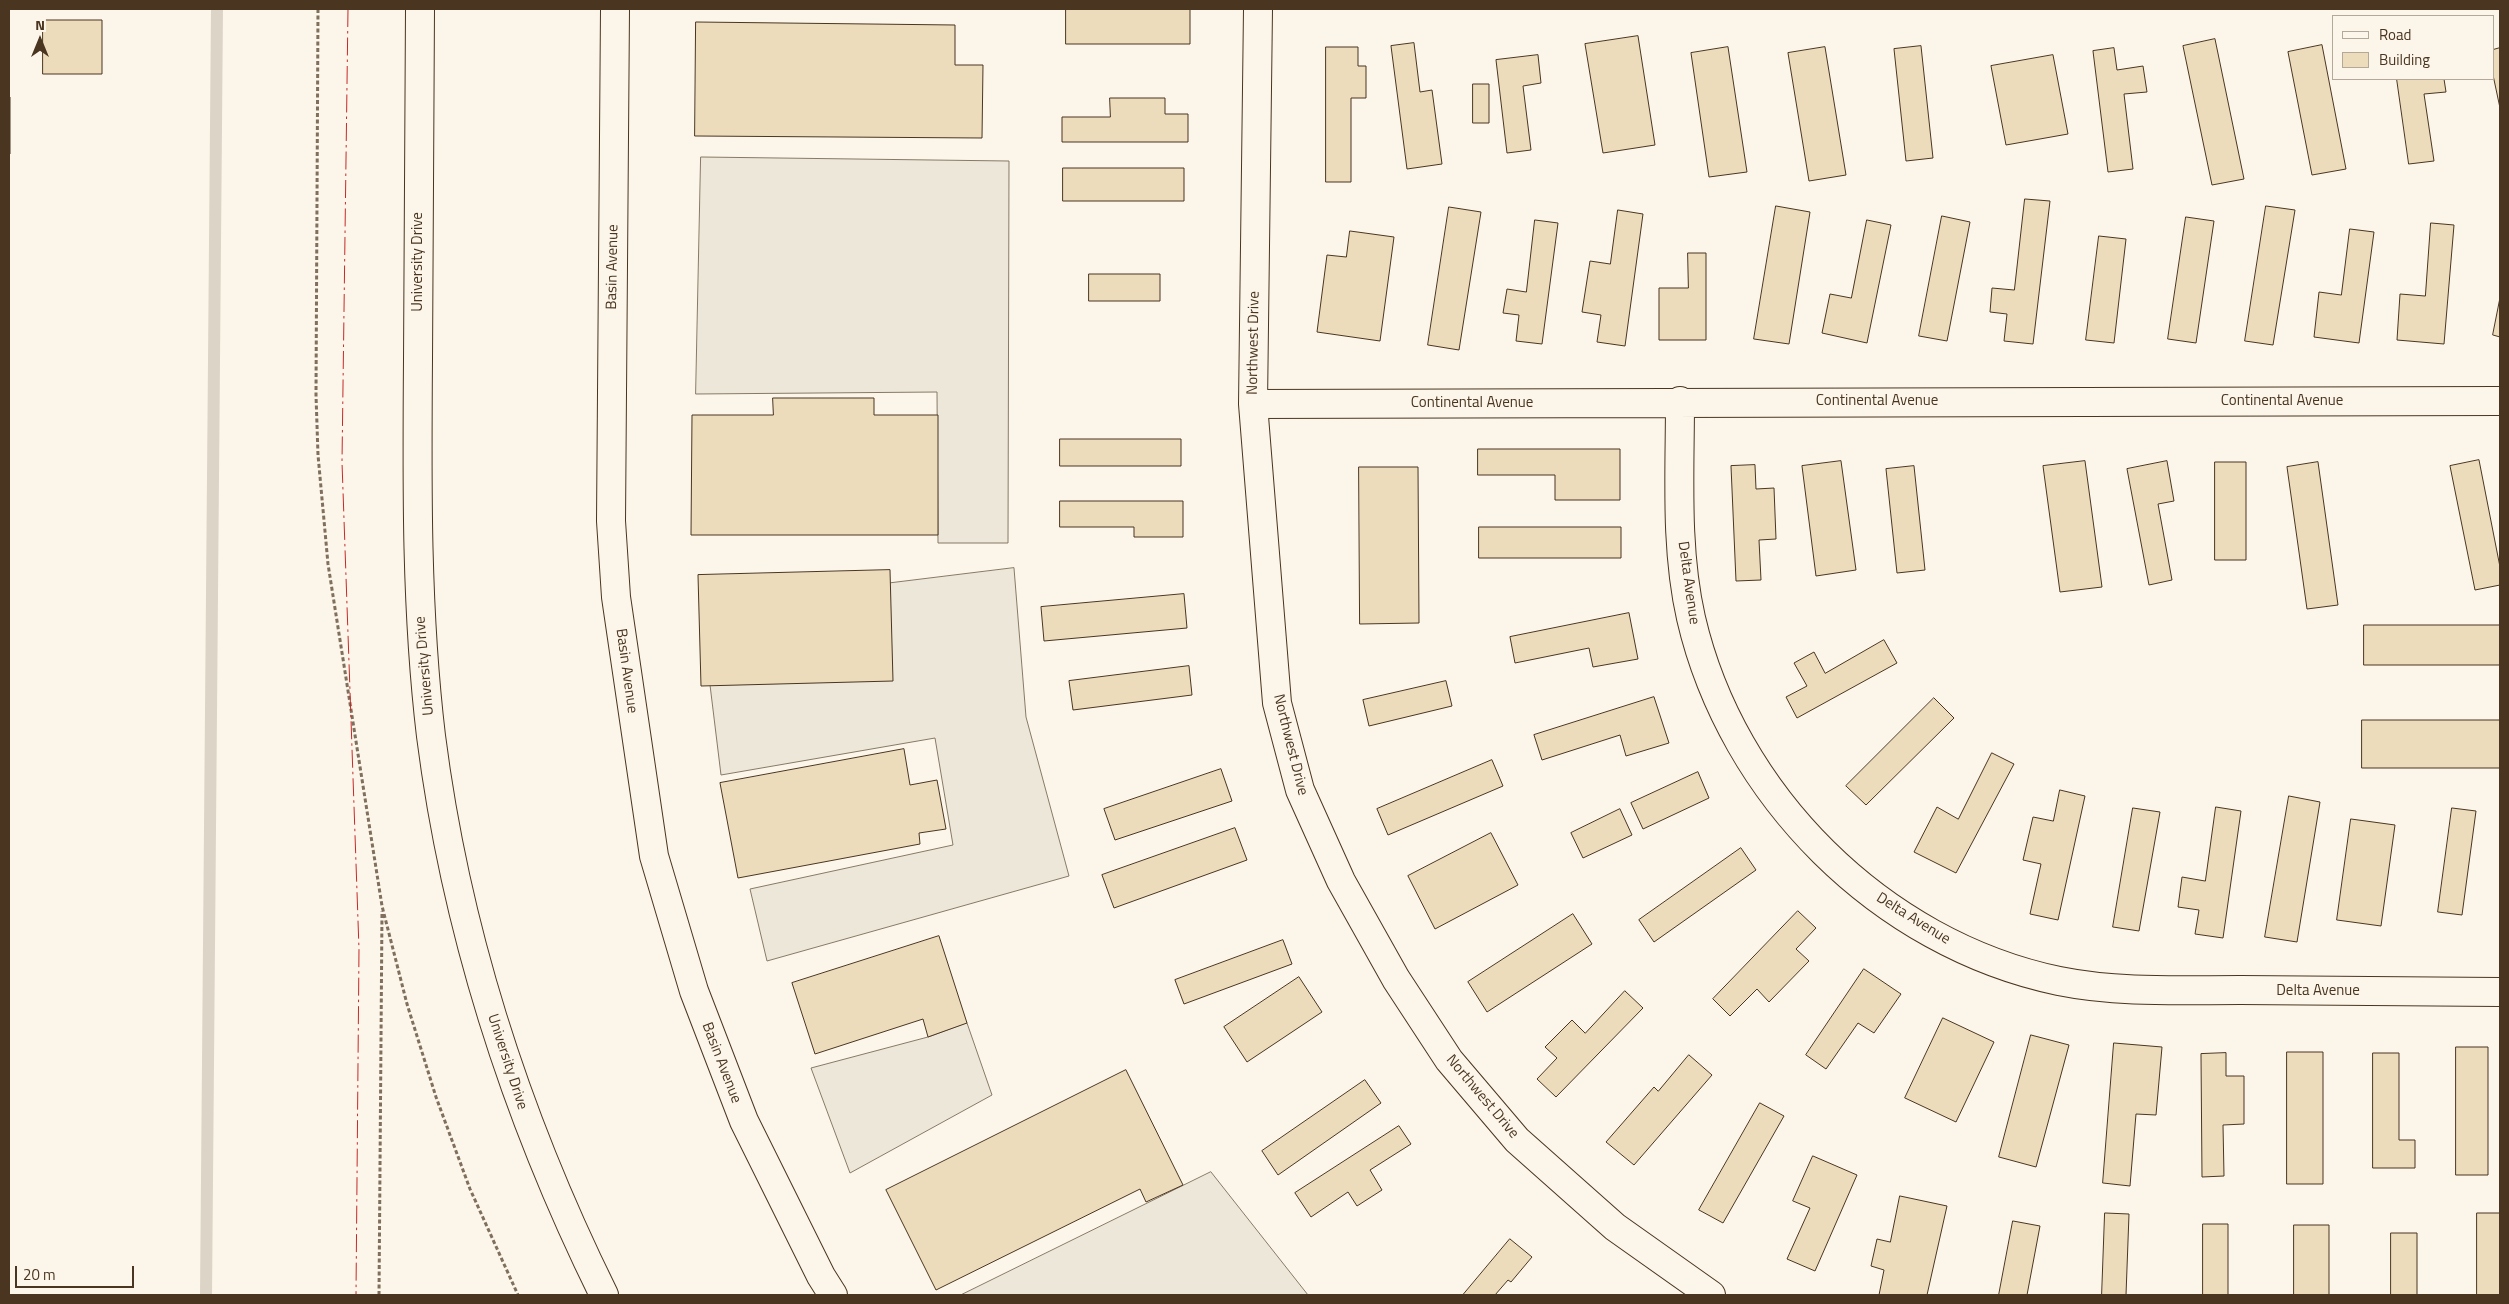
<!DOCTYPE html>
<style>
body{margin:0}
#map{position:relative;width:2509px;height:1304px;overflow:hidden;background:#fbf6e9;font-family:"Titillium Web",sans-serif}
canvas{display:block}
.frame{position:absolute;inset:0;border:10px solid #4a3520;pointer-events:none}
.legend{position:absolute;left:2332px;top:15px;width:162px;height:65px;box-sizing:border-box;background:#fbf6e9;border:1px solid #b4a999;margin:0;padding:6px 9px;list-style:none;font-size:15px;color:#4a3520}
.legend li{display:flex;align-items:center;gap:10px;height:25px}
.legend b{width:25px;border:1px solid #b4a999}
.north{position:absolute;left:15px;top:15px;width:50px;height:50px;-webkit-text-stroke:4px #fbf6e9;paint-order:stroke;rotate:0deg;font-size:14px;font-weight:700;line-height:20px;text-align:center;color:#4a3520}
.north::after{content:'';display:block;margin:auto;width:18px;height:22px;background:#4a3520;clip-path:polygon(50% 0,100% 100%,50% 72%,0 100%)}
.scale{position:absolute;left:15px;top:1266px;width:119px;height:22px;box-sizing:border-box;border:2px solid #4a3520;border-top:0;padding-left:6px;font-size:15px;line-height:18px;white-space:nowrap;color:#4a3520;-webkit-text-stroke:4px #fbf6e9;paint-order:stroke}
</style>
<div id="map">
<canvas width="2509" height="1304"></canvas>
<div class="frame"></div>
<ul class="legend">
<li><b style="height:6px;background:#fbf6e9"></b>Road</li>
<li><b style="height:14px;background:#ecdcbc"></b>Building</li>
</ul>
<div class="north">N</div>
<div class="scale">20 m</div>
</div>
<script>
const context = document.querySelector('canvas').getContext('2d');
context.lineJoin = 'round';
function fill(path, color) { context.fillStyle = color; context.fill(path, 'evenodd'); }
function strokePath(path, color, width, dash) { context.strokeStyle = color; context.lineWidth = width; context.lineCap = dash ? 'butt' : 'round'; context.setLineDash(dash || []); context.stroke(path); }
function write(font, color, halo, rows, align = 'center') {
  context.font = font + ' "Titillium Web",sans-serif'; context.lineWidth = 4; context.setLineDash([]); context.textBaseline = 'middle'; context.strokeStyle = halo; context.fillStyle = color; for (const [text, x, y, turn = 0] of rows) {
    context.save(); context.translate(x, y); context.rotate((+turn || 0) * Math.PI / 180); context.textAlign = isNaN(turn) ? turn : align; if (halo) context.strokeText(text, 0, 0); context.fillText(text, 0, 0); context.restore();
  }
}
const parking = new Path2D(`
 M701 157 1009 161 1008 543H938L937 392 696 394Z
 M1014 568 1026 717 1069 876 767 961 750 889 953 845 935 738 721 775 710 685 890 583Z
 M967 1023 992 1095 850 1173 811 1068 928 1037Z
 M1211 1172 1308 1295H961Z`);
fill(parking, '#ede7d9');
strokePath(parking, '#887966', 1);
strokePath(new Path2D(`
 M206 1295 217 9`), '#dcd4c6', 12);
const building = new Path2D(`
 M1066 9H1190V44H1066Z
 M43 20H102V74H43Z
 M696 22 955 25V65H983L982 138 695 136Z
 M1638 36 1655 145 1603 153 1585 44Z
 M2215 39 2244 179 2212 185 2183 46Z
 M1414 43 1420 92 1432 90 1442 164 1407 169 1391 46Z
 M2322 45 2346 169 2312 175 2288 52Z
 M1921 46 1933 158 1906 161 1894 49Z
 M1326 47H1358V66H1366V98H1351V182H1326Z
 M1728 47 1747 172 1709 177 1691 53Z
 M1825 47 1846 175 1809 181 1788 53Z
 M2114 48 2117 70 2143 66 2147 92 2124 94 2133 169 2108 172 2093 51Z
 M2500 48V108L2493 75V50Z
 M1538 55 1541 83 1523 86 1531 150 1507 153 1496 60Z
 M2053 55 2068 134 2006 145 1991 66Z
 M2397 79H2444L2446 92 2424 94 2434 161 2409 164Z
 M1473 84H1489V123H1473Z
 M9 97H10V154H9Z
 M1110 98H1165V114H1188V142H1062V117H1110Z
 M1063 168H1184V201H1063Z
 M2025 199 2050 201 2033 344 2004 341 2007 314 1990 312 1992 288 2014 290Z
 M1776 206 1810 212 1789 344 1754 339Z
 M2266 206 2295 210 2273 345 2245 341Z
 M1449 207 1481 212 1459 350 1428 345Z
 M1618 210 1643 214 1625 346 1597 342 1601 315 1582 312 1590 261 1610 264Z
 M1942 216 1970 222 1947 341 1919 336Z
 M2186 217 2214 221 2196 343 2168 339Z
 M1535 220 1558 223 1542 344 1516 341 1519 315 1503 313 1507 289 1526 292Z
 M1867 220 1891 225 1867 343 1822 333 1830 294 1851 298Z
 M2431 223 2454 225 2444 344 2397 340 2400 294 2425 296Z
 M2350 229 2374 232 2359 343 2314 337 2319 292 2341 295Z
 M1350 231 1394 237 1380 341 1317 332 1327 255 1346 257Z
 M2099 236 2126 239 2114 343 2086 340Z
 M1688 253H1706V340H1659V288H1688Z
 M1089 274H1160V301H1089Z
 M2500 298V337L2493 335Z
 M773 398H874V415H938V535H691L692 415H773Z
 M1060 439H1181V466H1060Z
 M1478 449H1620V500H1555V475H1478Z
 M2479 460 2500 567V585L2475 590 2450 466Z
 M1841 461 1856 570 1816 576 1802 466Z
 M2085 461 2102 587 2060 592 2043 466Z
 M2167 461 2174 501 2158 504 2172 580 2149 585 2127 469Z
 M2215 462H2246V560H2215Z
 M2318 462 2338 605 2307 609 2287 467Z
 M1755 465 1756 489 1774 488 1776 539 1759 540 1761 580 1736 581 1731 466Z
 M1914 466 1925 570 1897 573 1886 469Z
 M1359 467H1418L1419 623 1360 624Z
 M1060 501H1183V537H1134V527H1060Z
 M1479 527H1621V558H1479Z
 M890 570 893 681 701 686 698 575Z
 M1184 594 1187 628 1044 641 1041 607Z
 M1629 613 1638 659 1593 667 1589 648 1515 663 1510 637Z
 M2364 625H2500V665H2364Z
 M1884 640 1897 663 1797 718 1786 697 1807 686 1794 663 1814 652 1825 673Z
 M1189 666 1192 695 1073 710 1069 681Z
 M1446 681 1452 706 1369 726 1363 700Z
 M1654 697 1669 743 1626 756 1620 735 1542 760 1534 735Z
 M1934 698 1954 718 1866 805 1846 786Z
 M2362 720H2500V768H2362Z
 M904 749 910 785 937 780 946 829 919 833 920 844 738 878 720 783Z
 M1992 753 2014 764 1956 873 1914 852 1937 807 1958 819Z
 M1492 760 1503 786 1388 835 1377 809Z
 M1221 769 1232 801 1115 840 1104 809Z
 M1698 772 1709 798 1643 829 1631 803Z
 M2060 790 2085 796 2058 920 2030 914 2041 864 2023 860 2033 817 2053 821Z
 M2289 796 2320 802 2297 942 2265 937Z
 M2216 807 2241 811 2223 938 2195 934 2199 910 2178 907 2182 877 2205 881Z
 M2133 808 2160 812 2139 931 2113 927Z
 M2452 808 2476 811 2462 915 2438 912Z
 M1620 809 1632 835 1583 858 1571 833Z
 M2351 819 2395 825 2381 926 2337 920Z
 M1235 828 1247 860 1114 908 1102 875Z
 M1491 833 1518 885 1435 929 1408 876Z
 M1741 848 1756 870 1654 942 1639 920Z
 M1798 911 1816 928 1796 949 1809 961 1769 1002 1757 989 1730 1016 1713 999Z
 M1573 914 1592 944 1487 1012 1468 982Z
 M939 936 967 1023 928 1037 923 1019 815 1054 792 983Z
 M1283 940 1292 964 1184 1004 1175 980Z
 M1864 969 1901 994 1874 1033 1858 1023 1826 1069 1806 1055Z
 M1299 977 1322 1012 1247 1062 1224 1027Z
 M1625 991 1643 1008 1556 1097 1537 1079 1557 1058 1545 1047 1572 1020 1585 1033Z
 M1943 1018 1994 1042 1956 1122 1905 1098Z
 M2031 1035 2069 1045 2036 1167 1999 1157Z
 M2114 1043 2162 1047 2156 1115 2136 1114 2130 1186 2103 1183Z
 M2456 1047H2488V1175H2456Z
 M2287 1052H2323V1184H2287Z
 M2226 1053V1076H2244V1124L2223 1125 2224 1176 2202 1177 2201 1054Z
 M2373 1053H2399V1140H2415V1168H2373Z
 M1689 1055 1712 1075 1634 1165 1606 1142 1654 1087 1658 1091Z
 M1126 1070 1183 1185 1146 1202 1140 1189 936 1290 886 1190Z
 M1365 1080 1381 1103 1278 1175 1262 1151Z
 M1760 1103 1784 1116 1723 1223 1699 1210Z
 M1399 1126 1411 1144 1370 1170 1382 1190 1357 1206 1348 1192 1311 1217 1295 1193Z
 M1813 1156 1857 1175 1815 1271 1787 1259 1810 1208 1793 1201Z
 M1900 1196 1947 1206 1927 1295H1879L1884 1270 1871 1266 1877 1239 1890 1242Z
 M2105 1213 2129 1214 2126 1295H2102Z
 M2477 1213H2500V1295H2477Z
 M2013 1221 2040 1226 2027 1295H1999Z
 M2203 1224H2228V1295H2203Z
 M2294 1225H2329V1295H2294Z
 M2391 1233H2417V1295H2391Z
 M1510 1239 1532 1257 1511 1282 1508 1280 1495 1295H1463Z`);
fill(building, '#ecdcbc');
strokePath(building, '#4a3520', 1);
const minor = new Path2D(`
 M615 9 611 521 616 597 654 856 694 991 744 1121 821 1276 833 1295
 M1258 9 1253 404 1277 703 1300 790 1341 881 1396 979 1449 1060 1517 1140 1615 1227 1711 1295
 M1680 401C1680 473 1675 548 1691 618 1732 795 1881 944 2059 981 2118 993 2180 990 2240 990 2327 991 2414 991 2500 992
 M1253 404 2500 401`);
const major = new Path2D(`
 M420 9C419 126 419 242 418 359 417 485 416 611 431 736 456 931 517 1119 604 1295`);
strokePath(minor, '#4a3520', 30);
strokePath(major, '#4a3520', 30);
strokePath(new Path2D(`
 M318 9 316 395 318 455 328 564 382 906 407 1004 436 1097 470 1189 518 1295
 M379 1295 382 911`), '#7f6f5c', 3, [4, 2.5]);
strokePath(minor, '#fbf6e9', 28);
strokePath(major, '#fbf6e9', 28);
strokePath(new Path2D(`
 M348 9 342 462 359 949 356 1295`), '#c62828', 1, [18, 4, 2.5, 4]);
write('15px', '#4a3520', '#fbf6e9', [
 ["University Drive",418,262,-90],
 ["Basin Avenue",613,267,-89],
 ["Northwest Drive",1254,343,-89],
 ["Continental Avenue",1877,401],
 ["Continental Avenue",2282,401],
 ["Continental Avenue",1472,403],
 ["Delta Avenue",1688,583,82],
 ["University Drive",425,666,-95],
 ["Basin Avenue",626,671,82],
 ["Northwest Drive",1290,745,76],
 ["Delta Avenue",1913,919,32],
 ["Delta Avenue",2318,991],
 ["University Drive",507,1062,72],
 ["Basin Avenue",721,1063,69],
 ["Northwest Drive",1482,1097,50]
]);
</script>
